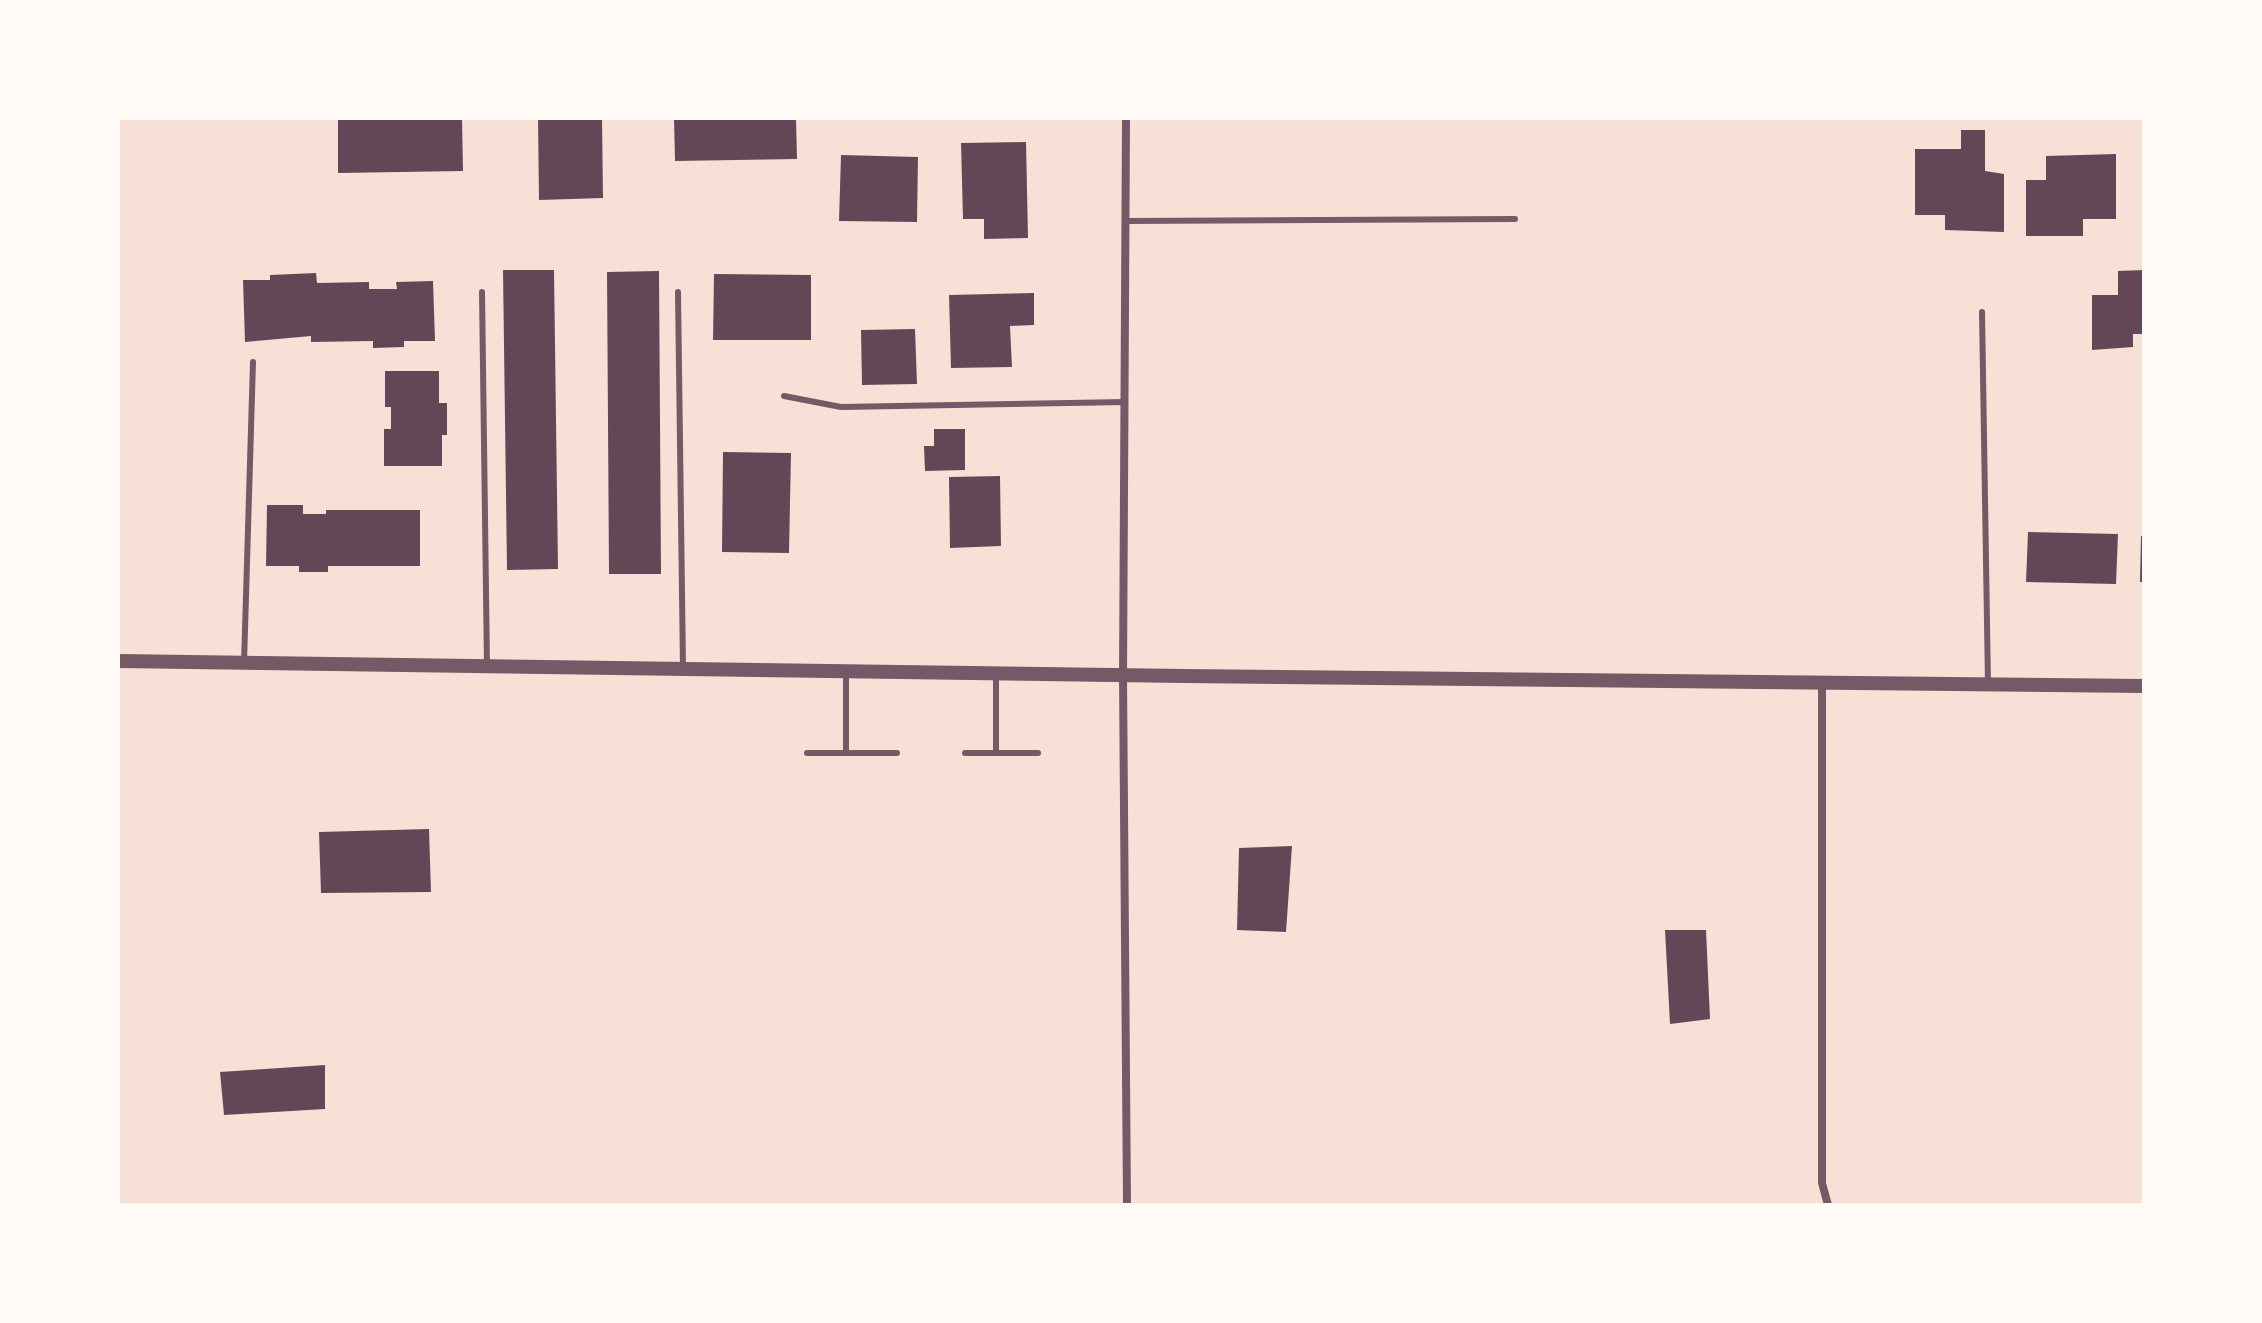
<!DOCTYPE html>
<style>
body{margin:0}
#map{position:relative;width:2262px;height:1323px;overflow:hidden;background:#f7e1d7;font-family:"DM Sans",sans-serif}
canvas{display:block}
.frame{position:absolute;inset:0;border:120px solid #fffaf5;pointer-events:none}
</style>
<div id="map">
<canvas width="2262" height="1323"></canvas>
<div class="frame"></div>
</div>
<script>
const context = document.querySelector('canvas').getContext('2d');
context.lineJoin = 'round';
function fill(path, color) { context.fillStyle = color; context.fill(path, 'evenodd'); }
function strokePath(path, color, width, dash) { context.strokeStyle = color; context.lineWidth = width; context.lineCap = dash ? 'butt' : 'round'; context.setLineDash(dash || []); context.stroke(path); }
fill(new Path2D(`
 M338 118H462L463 171 338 173Z
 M538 118H602L603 198 539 200Z
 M674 118H796L797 159 675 161Z
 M1961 130H1985V171L2004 174V232L1945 230V215H1915V149H1961Z
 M1026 142 1028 238 984 239V219H963L961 143Z
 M2116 154V219H2083V236H2026V180H2046V156Z
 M841 155 918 157 917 222 839 221Z
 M503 270H554L558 569 507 570Z
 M2144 270V334H2133V347L2092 350V295H2118V271Z
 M659 271 661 574H609L607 272Z
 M316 273 317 283 369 282V289H397L396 282 433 281 435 341H404V347L373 348V341L311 342V336L245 342 243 280H270V275Z
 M714 274 811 275V340H713Z
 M1034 293V325L1010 326 1012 367 951 368 949 295Z
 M915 329 917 384 862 385 861 330Z
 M385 371H439V403H447V435H442V466H384V429H391V407H385Z
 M934 429H965V470L925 471 924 446H934Z
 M723 452 791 453 789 553 722 552Z
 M1000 476 1001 546 950 548 949 477Z
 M267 505H303V514H326V510H420V566H328V572H299V566H266Z
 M2028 532 2118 534 2116 584 2026 582Z
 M2141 536H2144V582H2140Z
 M429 829 431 892 321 893 319 832Z
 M1292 846 1286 932 1237 930 1239 848Z
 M1665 930H1706L1710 1019 1670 1024Z
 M325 1065V1109L224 1115 220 1072Z`), '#644757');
strokePath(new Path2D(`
 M1127 221 1515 219
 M482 292 487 667
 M678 292 683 668
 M1982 312 1988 685
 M784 396 841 407 1125 402
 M244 663 253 362
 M846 671V753H897
 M996 673V753H1038
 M807 753H846
 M965 753H996`), '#755966', 6);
strokePath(new Path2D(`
 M1126 118 1123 675 1127 1205
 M1822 683V1183L1828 1205`), '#755966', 8);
strokePath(new Path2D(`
 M118 661 1184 676 2144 686`), '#755966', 14);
</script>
